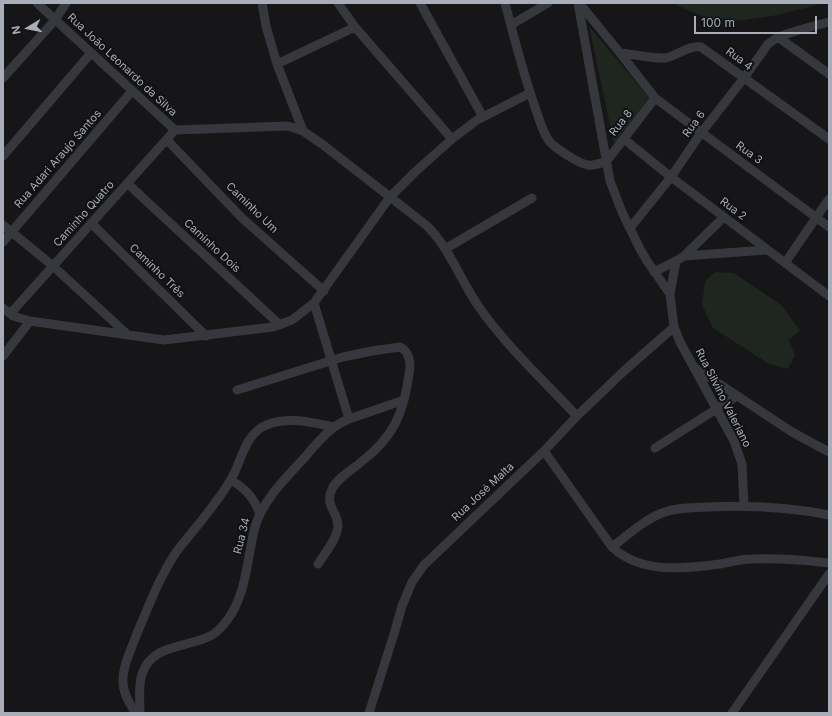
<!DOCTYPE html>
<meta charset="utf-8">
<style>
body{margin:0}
#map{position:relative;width:832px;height:716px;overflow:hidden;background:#161618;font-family:Inter,sans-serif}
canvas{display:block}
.frame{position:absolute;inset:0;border:4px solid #a8adb8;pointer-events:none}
.north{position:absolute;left:8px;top:8px;width:40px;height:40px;-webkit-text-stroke:3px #111113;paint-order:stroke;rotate:260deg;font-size:11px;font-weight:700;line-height:16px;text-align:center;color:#a8adb8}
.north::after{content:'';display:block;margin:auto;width:14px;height:18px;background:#a8adb8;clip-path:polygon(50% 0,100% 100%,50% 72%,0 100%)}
.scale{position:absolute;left:694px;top:16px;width:123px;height:18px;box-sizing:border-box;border:2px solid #a8adb8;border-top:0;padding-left:5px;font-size:12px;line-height:14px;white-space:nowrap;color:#a8adb8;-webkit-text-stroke:3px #111113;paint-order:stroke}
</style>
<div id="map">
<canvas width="832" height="716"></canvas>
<div class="frame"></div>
<div class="north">N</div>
<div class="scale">100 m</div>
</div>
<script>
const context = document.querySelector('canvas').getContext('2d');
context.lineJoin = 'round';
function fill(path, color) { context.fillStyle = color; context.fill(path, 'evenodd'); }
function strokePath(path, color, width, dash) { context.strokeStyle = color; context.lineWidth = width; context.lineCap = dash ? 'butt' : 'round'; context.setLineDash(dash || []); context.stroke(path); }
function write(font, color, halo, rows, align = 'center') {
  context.font = font + ' Inter,sans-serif'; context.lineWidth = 4; context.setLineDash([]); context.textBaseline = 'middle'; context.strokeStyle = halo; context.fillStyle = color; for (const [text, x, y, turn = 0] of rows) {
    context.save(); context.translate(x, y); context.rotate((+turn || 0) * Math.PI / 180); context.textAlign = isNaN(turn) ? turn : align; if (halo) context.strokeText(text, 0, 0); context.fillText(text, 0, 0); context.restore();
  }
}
fill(new Path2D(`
 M675 3H824L778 15 744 20 708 19 677 5Z
 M589 26 649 98 614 144Z
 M715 272 734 273 781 305 800 330 789 340 795 355 788 369 769 364 713 328 702 305 705 281Z`), '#1e261f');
strokePath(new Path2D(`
 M37 3 175 130 288 126 303 131 322 144 426 225C450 248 460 280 479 307 507 347 544 381 577 416
 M262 3 266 26 277 64 303 131
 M338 3 355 27 452 139
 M420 3 483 117
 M505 3C514 38 523 73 535 107 539 118 542 131 549 141 555 148 579 164 588 165 594 166 600 163 606 162
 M578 3 610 181 622 212 640 249 647 261 670 294 674 327 680 342 734 441 742 464 744 505
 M580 4 620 53 655 98 829 227
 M511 25 548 3
 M778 37 829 74
 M620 53C633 54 653 59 665 58 677 56 688 45 701 47L829 139
 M277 64 355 27
 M3 78 55 20 66 3
 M624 139 671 177 829 296
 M167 140 242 218 324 291
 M3 156 91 53
 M606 162 655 98
 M128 184 280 325
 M91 223 206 336
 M3 225 53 266 128 335
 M630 228 671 177 701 133 744 78 768 44 778 37 799 30 829 22
 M3 242 132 91
 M445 249 532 198
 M684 256 766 250
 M785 263 829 199
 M654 272 676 261 684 256 724 217
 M670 294 676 261
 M3 308 13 316 30 321 164 340 273 327 292 320 314 303 390 197 415 172 452 139 477 120 530 93
 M10 314 175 130
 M3 356 30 321
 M695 368 792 432 829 452
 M237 390 343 357 372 351 400 347C410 352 411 364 409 374 404 413 393 438 361 462 352 470 337 478 332 489 324 505 338 512 338 526 337 539 325 553 318 564
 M349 419 404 400
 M655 448 737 396
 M544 451 612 547C641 574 683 569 720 564 731 562 741 559 753 559 779 558 803 560 829 563
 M231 480C246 489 254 498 260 514
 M612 547C628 535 644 520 662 513 676 507 692 508 707 507 749 505 788 507 829 515
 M135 713C130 703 123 694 123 682 122 667 131 650 136 636 148 608 159 577 177 551 195 528 215 506 230 481 241 464 243 439 262 427 284 415 311 422 334 427
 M140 713C140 700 138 686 142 674 152 644 185 648 208 637 216 634 223 626 228 619 247 593 247 557 255 527 263 499 287 477 306 456 314 446 323 436 333 428 338 424 344 421 349 419L314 303
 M369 713 394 634 402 606 412 582 424 565 544 451 577 416 625 370 674 327
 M732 713 829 574`), '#37383d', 9);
write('11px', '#a8adb8', '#111113', [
 ["Rua 4",739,59,37],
 ["Rua João Leonardo da Silva",122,65,43],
 ["Rua 8",621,123,-52],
 ["Rua 6",694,124,-54],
 ["Rua 3",749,153,36],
 ["Rua Adari Araujo Santos",58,159,-49],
 ["Caminho Um",252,208,44],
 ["Rua 2",733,209,37],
 ["Caminho Quatro",84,214,-48],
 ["Caminho Dois",212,246,43],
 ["Caminho Três",157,271,44],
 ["Rua Silvino Valeriano",723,398,63],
 ["Rua José Malta",483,492,-43],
 ["Rua 34",242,536,-76]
]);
</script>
